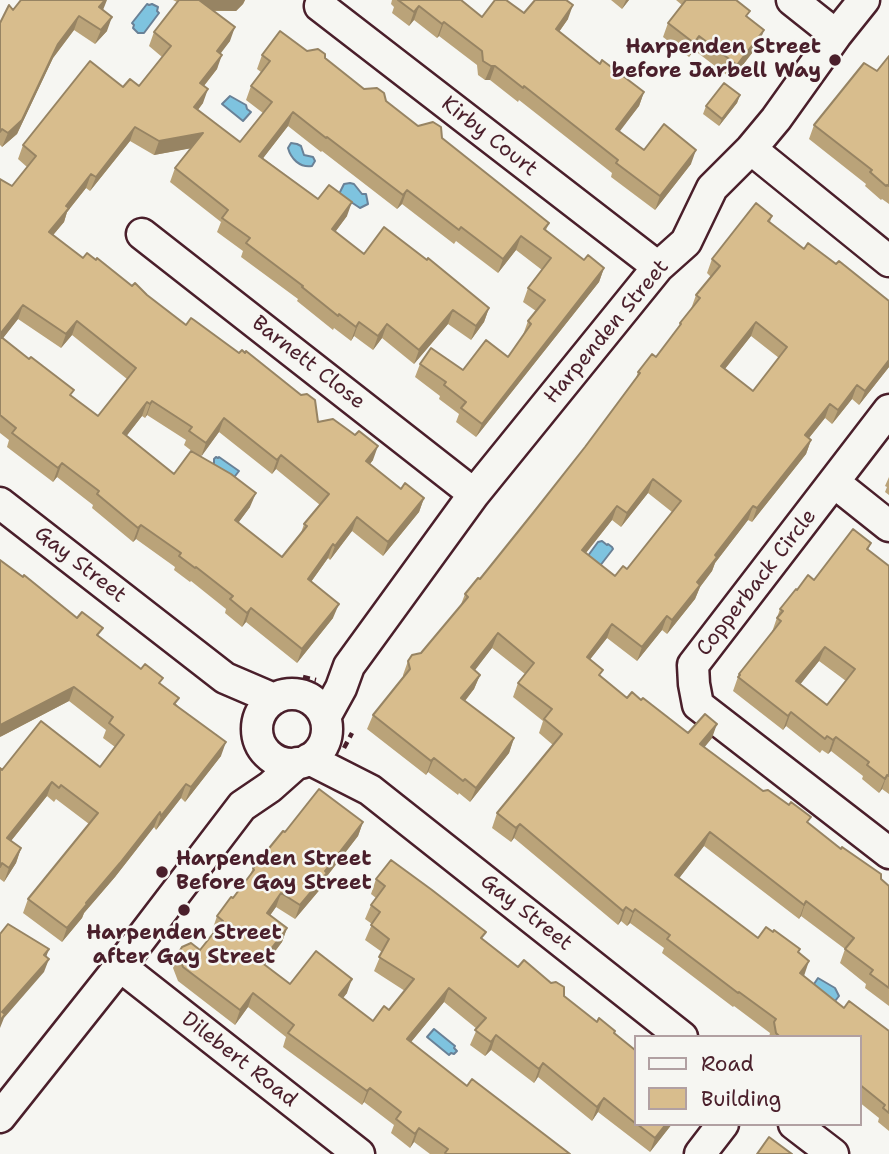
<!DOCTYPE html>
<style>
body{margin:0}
#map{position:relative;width:889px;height:1154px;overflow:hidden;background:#f6f6f2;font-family:"Shantell Sans",sans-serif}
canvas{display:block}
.legend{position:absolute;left:634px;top:1035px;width:228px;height:91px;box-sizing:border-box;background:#f6f6f2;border:2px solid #b1a0a2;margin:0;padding:9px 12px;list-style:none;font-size:21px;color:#4a1f2b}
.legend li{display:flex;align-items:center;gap:14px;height:35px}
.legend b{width:35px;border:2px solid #b1a0a2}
</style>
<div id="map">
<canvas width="889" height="1154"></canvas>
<ul class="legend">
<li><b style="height:9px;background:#f6f6f2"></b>Road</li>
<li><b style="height:19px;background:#d8bd8d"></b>Building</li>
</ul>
</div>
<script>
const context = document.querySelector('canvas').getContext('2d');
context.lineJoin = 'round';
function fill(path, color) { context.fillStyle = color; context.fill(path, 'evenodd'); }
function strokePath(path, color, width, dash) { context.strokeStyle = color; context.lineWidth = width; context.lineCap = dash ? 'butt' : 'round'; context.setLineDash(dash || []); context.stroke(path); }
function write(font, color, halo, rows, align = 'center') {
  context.font = font + ' "Shantell Sans",sans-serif'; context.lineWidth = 5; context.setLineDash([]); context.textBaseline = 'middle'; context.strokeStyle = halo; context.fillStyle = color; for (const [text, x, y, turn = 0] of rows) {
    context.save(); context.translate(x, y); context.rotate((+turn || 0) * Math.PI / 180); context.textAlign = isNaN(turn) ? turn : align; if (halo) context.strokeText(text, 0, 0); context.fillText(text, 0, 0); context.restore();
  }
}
const water = new Path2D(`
 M147 4 149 5 152 4 158 7 157 11 159 13 144 33H138L133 28 134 25 132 23Z
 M230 96 246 105 247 109 251 112 243 121 222 104Z
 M291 143 297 144 301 146 304 155 313 157 315 161 312 166C300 168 291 159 288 148Z
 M350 183 354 184 362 194H366L368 204 360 208 339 194 344 184Z
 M216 457 218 458 219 457 239 471 232 480 212 465 214 463V459Z
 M602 541 607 545 608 544 612 547 613 549 596 571 582 564 598 542Z
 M818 978 835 988 839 996 832 1005 812 987Z
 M434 1029 455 1046 454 1048 457 1051 454 1054 451 1053 449 1055 427 1037Z`);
fill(water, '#7ec3df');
strokePath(water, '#698197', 2);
const minor = new Path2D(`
 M792 0 836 35
 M320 6 658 267
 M751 149 889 261
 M142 234 474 494
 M889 410 693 665 694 684 698 705 889 853
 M835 483 889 526
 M0 503 225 678 274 699
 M257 729a35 35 0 1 1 70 0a35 35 0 1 1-70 0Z
 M325 717 341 688 349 666 474 494 658 267 686 242 712 188 751 149 776 119 836 35 864 0
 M309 759 370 790 682 1037
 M120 966 359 1154
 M0 1117 120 966 242 806 270 787 297 763
 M794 1124 833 1154
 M700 1154 723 1124`);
strokePath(minor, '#4a1f2b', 35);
strokePath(new Path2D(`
 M303 677 316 680
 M344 748 352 733`), '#4a1f2b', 4.5, [7, 5]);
strokePath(minor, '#f6f6f2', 30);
fill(new Path2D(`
 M173 0H245L243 4 236 11H213L230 41 220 53 217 69 204 86 203 103 198 110 240 142 263 113 246 100 251 86 261 72 257 69 262 55 307 51 325 58 364 89 386 101 418 126 442 138 549 223 546 230 584 260 604 268 599 282 476 437 456 422 459 414 439 399 440 396 415 377 420 364 463 370 508 357 523 335 528 321 536 311 523 302 528 288 542 270 516 250 498 273 456 241 454 244 402 204 397 209 322 151 321 152 288 126 263 158 318 199 347 216 335 232 364 254 489 308 484 322 471 340 448 324 414 364 382 338 373 350 354 336 351 341 334 328 333 330 297 301 298 299 241 257 243 251 217 232 221 222 170 182 175 168 191 148 154 155 130 141 90 191 86 188 67 212 64 222 53 235 83 258 147 295 186 325 318 422 373 460 370 464 401 489 424 498 419 512 383 556 352 531 330 560 328 558 311 582 333 618 297 663 246 622 242 627 225 613 226 609 191 581 190 582 174 570 175 567 136 539 133 542 92 508 93 505 57 477 53 482 7 447 9 440 0 433V179L12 186 27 167 18 159 23 145 123 87 139 86 162 57 149 46 154 32 177 2ZM18 319 61 348 72 335 127 379 98 416 72 396 3 338ZM147 415 186 440 184 445 193 452 174 474 126 436 142 416 145 418ZM219 432 272 474 276 469 320 505 304 524 301 533 282 557 238 523 250 507 201 456Z
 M392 0H461L482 17 524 13 568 19 559 32 600 64 644 92 639 106 619 131 644 150 691 164 655 210 611 177 612 173 519 100 518 102 490 80H485L478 75 477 65 439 36 437 38 414 20 409 26 392 13 394 7 391 4Z
 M611 0H629L622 9Z
 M676 0H736L748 18 759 44 732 79 694 50 689 57 663 37 668 23 682 5Z
 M13 10H103L107 31 95 44 74 30 53 58 17 134 2 147 0 145V23Z
 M889 56V204L882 199 881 200 865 186 866 184 809 139 814 125 877 71Z
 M740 95 737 103 719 126 703 114 706 106Z
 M772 216 770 222 889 367 859 405 852 399 832 424 825 418 809 438 811 440 806 454 752 522 748 520 715 563 712 571 700 587 695 599 667 634 662 630 637 661 607 638 590 659 601 676 627 698 688 733 712 738 704 747 809 824 889 886V1006L865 988 866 984 840 963 845 949 801 916 799 919 704 846 679 878 758 938 800 949 798 953 804 976 844 1008 889 1031V1131L878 1122 879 1118 859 1102V1037H769L770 1033 734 1006 733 1007 662 953 664 948 630 923 627 926 621 921 618 925 514 838 511 842 492 828 497 813 553 745 539 733 543 721 513 697 518 683 525 674 492 648 474 670 480 675 474 689 465 701 514 738 509 753 470 802 459 793 458 795 428 772 426 775 367 729 373 715 403 677V675L408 661 421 653 460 607 465 594 480 579 585 447 636 378 638 372 656 357 679 327 680 323 691 309 696 295 711 277 707 273 712 259ZM751 336 779 358 753 391 725 369ZM648 493 672 512 627 569 615 576 586 553 612 520 621 527Z
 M889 477V495L885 492 887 487 885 486Z
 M871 543 868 550 889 566V794L882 789 879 793 862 779 863 776 831 751 828 754 822 750 820 753 786 726 783 730 733 691 739 674 772 632 780 609 797 590ZM819 661 846 681 827 705 800 684Z
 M100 637 161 684 177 705 221 756 185 802 181 798 156 830 154 827 115 877 84 913 82 918 62 942 23 913 28 899 89 824 56 799 54 802 47 796 11 841 21 848 16 863 4 882 0 879V768L2 770 100 767 115 747 103 738 106 730 69 701 0 737Z
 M363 822 358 836 324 880 322 887 295 919 276 907 270 915 287 928 282 942 265 965 290 984 347 993 343 998 373 1021 389 1010 405 991 374 971 382 952 365 940 372 924 365 919 371 905 376 898 371 894 376 879 483 939 518 967 564 996 597 1022 615 1031 614 1033 635 1050V1124H672L650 1152 598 1112 592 1121 538 1077 534 1083 491 1050 485 1056 470 1045 477 1029 444 1002 411 1042 467 1086 570 1154H430L414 1142 410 1148 391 1133 394 1125 364 1102 362 1105 283 1047 286 1037 248 1007 235 1025 178 981 173 968 178 954 200 950 214 933 212 931 217 916 233 898 250 875 253 868 285 832Z`), '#baa379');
fill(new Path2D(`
 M105 0H107L103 10 99 7Z
 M193 0H245L243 4 236 11 189 10Z
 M626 0H629L622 9Z
 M573 5 568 19 551 43 556 29Z
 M419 6 414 20 409 26 414 12Z
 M79 16 74 30 53 58 17 134 2 147 8 133 58 44Z
 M112 17 107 31 95 44 101 30Z
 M444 22 439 36 437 38 442 24Z
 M235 27 230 41 212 65 217 51Z
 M764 30 759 44 732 79 737 65Z
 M699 36 694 50 689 57 694 43Z
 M222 55 217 69 195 97 200 83Z
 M491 66H495L490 80H485Z
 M208 89 203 103 189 121 194 107Z
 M644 92 639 106 611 143 616 129Z
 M740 95 737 103 719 126 722 119Z
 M293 112 288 126 254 170 259 156Z
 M135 127 130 141 90 191 96 177Z
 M203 133 198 147 154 155 159 141Z
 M696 150 691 164 655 210 660 196Z
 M91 174 86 188 67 212 64 222 44 246 49 232 66 206Z
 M407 190 402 204 397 209 403 195Z
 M352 202 347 216 327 243 332 229Z
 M521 236 516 250 498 273 503 259Z
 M604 268 599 282 476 437 482 424Z
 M23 305 18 319 0 342V334Z
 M489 308 484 322 471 340 476 326Z
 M453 310 448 324 414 364 419 350Z
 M77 321 72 335 61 348 66 334Z
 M359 322 354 336 351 341 356 327Z
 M756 322 751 336 716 380 721 366Z
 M387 324 382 338 373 350 378 336Z
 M889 360V367L859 405 865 391Z
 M857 385 852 399 832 424 838 410Z
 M152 401 147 415 145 418 150 404Z
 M147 402 142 416 118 447 123 433Z
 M830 404 825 418 800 449 805 435Z
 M224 418 219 432 201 457 206 443Z
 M811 440 806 454 752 522 757 508Z
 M378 446 373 460 361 475 366 461Z
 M281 455 276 469 272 474 277 460Z
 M62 463 57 477 53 482 58 468Z
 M653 479 648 493 621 527 627 513Z
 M256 493 250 507 230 534 235 520Z
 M424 498 419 512 383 556 388 542Z
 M617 506 612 520 577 564 582 550Z
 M753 506 748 520 715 563 712 571 700 587 695 599 667 634 672 620 715 555Z
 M357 517 352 531 330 560 335 546Z
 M141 525 136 539 133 542 138 528Z
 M333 544 328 558 303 593 308 579Z
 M339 604 333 618 297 663 302 649Z
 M251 608 246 622 242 627 247 613Z
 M667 616 662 630 637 661 642 647Z
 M612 624 607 638 581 671 587 657Z
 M498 633 492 648 466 682 471 667Z
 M825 647 819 661 791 696 796 681Z
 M480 675 474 689 456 712 461 698Z
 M74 687 69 701 0 737V725Z
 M791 712 786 726 783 730 788 716Z
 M717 724 712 738 695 759 700 744Z
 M836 737 831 751 828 754 833 740Z
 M514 738 509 753 470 802 476 788Z
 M226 742 221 756 185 802 191 787Z
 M434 758 428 772 426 775 431 761Z
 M887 775 882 789 879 793 885 779Z
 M52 782 47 796 2 852 7 838Z
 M186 784 181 798 156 830 161 816Z
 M160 812 154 827 115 877 84 913 82 918 62 942 67 928 86 903Z
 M363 822 358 836 324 880 322 887 295 919 300 905Z
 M520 824 514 838 511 842 516 828Z
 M710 832 704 846 670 890 675 875Z
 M21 848 16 863 4 882 9 868Z
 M281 893 276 907 262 927 267 913Z
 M806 901 801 916 799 919 804 905Z
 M626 907 621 921 618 925 623 911Z
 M635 909 630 923 627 926 633 912Z
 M287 928 282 942 256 976 261 962Z
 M49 949 44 963 49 959 44 972 4 1018 0 1028V1017L2 1012Z
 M809 961 804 976 795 987 800 973Z
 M352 979 347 993 334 1009 339 995Z
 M449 988 444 1002 402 1053 407 1039Z
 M253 993 248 1007 235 1025 240 1010Z
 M496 1035 491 1050 485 1056 491 1042Z
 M543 1063 538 1077 534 1083 539 1069Z
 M370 1088 364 1102 362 1105 367 1091Z
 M604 1098 598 1112 592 1121 597 1107Z
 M666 1124H672L650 1152 655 1138Z
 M419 1128 414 1142 410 1148 415 1134Z`), '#978463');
const building = new Path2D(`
 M21 0H105L99 7 112 17 101 30 79 16 58 44 22 120 8 133 2 129 0 132V23L9 5 13 10Z
 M179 0H199L235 27 217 51 222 55 200 83 208 89 194 107 240 142 272 102 251 86 270 61 262 55 280 31 307 51 318 49 325 54V58L364 89 377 88 384 93 386 101 418 126 433 122 441 127 442 138 549 223 544 229 584 260 588 255 604 268 482 424 461 408 466 402 444 385 446 382 420 364 431 348 463 370 486 340 508 357 531 324 528 321 545 300 528 288 551 258 521 236 503 259 461 227 459 230 407 190 403 195 327 137 326 138 293 112 259 156 318 199 329 185 352 202 332 229 364 254 384 227 427 260 428 258 489 308 476 326 453 310 419 350 387 324 378 336 359 322 356 327 339 314 338 316 302 287 303 286 246 243 250 238 222 218 228 210 175 168 203 133 159 141 135 127 96 177 91 174 66 206 69 208 49 232 83 258 87 253 96 260 97 258 132 286 135 283 147 295 186 325 191 318 194 320 239 353 242 350 245 353 246 351 301 395 307 394 315 400 318 422 333 419 355 435 359 431 378 446 366 461 401 489 405 483 424 498 388 542 357 517 335 546 333 544 308 579 339 604 302 649 251 608 247 613 230 599 233 596 196 567 195 568 179 556 181 553 141 525 138 528 97 494 99 491 62 463 58 468 12 433 16 428 0 415V336L29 359 31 357 74 390 70 395 98 416 136 368 77 321 66 334 23 305 0 334V179L12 186 36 156 23 145 90 61 123 87 130 79 139 86 171 46 154 32ZM152 401 192 427 189 431 206 443 224 418 277 460 281 455 329 494 304 524 307 526 282 557 235 520 256 493 248 487 231 474 191 451 174 474 123 433 147 402 150 404Z
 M398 0H461L482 17 495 0H506L524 13 535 0H566L573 5 556 29 600 64 602 60 644 92 616 129 644 150 664 124 696 150 660 196 616 163 618 160 524 86 523 88 495 66H491L483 61 482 51 444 22 442 24 419 6 414 12Z
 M686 0H736L750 11 746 16 764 30 737 65 699 36 694 43 668 23Z
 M889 56V186L887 185 886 186 870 172 872 170 814 125 864 63 877 71Z
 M724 83 740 95 722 119 706 106Z
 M756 203 772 216 768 221 804 249 808 243 836 264 839 261 889 301V360L865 391 857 385 838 410 830 404 805 435 811 440 757 508 753 506 715 555 717 557 697 582 700 585 672 620 667 616 642 647 612 624 587 657 603 670 599 675 627 698 632 692 641 700 643 698 688 733 705 714 717 724 700 744 763 791 768 790 789 805 791 802 811 817 807 822 841 849 842 847 881 874V879L889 886V988L870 974 873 970 845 949 854 938 806 901 804 905 710 832 675 875 758 938 766 927 773 932 774 930 800 949 798 952 809 961 800 973 844 1008 849 1001 889 1031V1113L883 1108 885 1105 859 1084V1037H780L776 1033 774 1022 776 1019 739 992 738 993 667 939 670 935 635 909 633 912 626 907 623 911 520 824 516 828 497 813 562 734 544 719 552 709 518 683 534 663 498 633 471 667 480 675 461 698 514 738 476 788 465 779 463 781 434 758 431 761 373 715 410 669 408 661 412 655 421 653 468 597 465 594 478 578 480 579 533 513 585 447 640 373 638 372 652 354 656 357 681 324 680 323 700 298 696 295 720 266 712 259ZM756 322 787 347 753 391 721 366ZM653 479 681 501 627 569 623 566 615 576 582 550 617 506 627 513Z
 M853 529 871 543 867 549 889 566V776L887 775 885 779 867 765 869 762 836 737 833 740 827 736 825 739 791 712 788 716 738 677 740 675 739 674 781 621 777 618 783 611 780 609 796 589 797 590 808 575 814 580ZM825 647 855 669 827 705 796 681Z
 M0 560 23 577 24 575 77 618 82 612 103 628 97 635 141 669 145 664 163 678 159 683 179 698 174 704 226 742 191 787 186 784 161 816 160 812 120 863 86 903 87 904 67 928 28 899 98 813 61 785 59 788 52 782 7 838 21 848 9 868 2 863 0 867V768L2 770 41 721 100 767 124 735 109 723 113 717 74 687 0 725Z
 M319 789 363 822 325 871 327 873 300 905 281 893 267 913 287 928 261 962 290 984 316 951 352 979 339 995 373 1021 384 1006 389 1010 414 979 379 957 389 939 371 925 380 912 371 905 385 886 376 879 391 860 432 890 486 932 481 938 518 967 524 960 551 983 556 982 564 987V996L597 1022 599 1018 615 1031 614 1033 635 1050V1123L604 1098 597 1107 543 1063 539 1069 496 1035 491 1042 475 1030 486 1018 449 988 407 1039 467 1086 472 1079 570 1154H446L445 1153 448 1149 419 1128 415 1134 396 1119 401 1112 370 1088 367 1091 288 1033 294 1025 253 993 240 1010 183 967 178 954 182 947 191 943 200 950 223 921 217 916 231 897 233 898 254 870 253 868 270 847 283 831 285 832Z
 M8 924 49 949 44 955 49 959 2 1012 5 1014 0 1021V934Z
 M637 1124H666L655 1138Z
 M769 1137 792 1154H757Z`);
fill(building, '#d8bd8d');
strokePath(building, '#978463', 2);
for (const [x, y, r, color] of [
 [835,60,7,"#4a1f2b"],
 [162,872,7,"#4a1f2b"],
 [184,910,7,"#4a1f2b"]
]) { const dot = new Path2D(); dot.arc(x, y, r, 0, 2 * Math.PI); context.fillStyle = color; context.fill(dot); strokePath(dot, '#f6f6f2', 2.5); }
write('bold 21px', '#4a1f2b', '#f6f6f2', [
 ["Harpenden Street",821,48],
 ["before Jarbell Way",821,72],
 ["Harpenden Street",176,860,"left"],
 ["Before Gay Street",176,884,"left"],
 ["Harpenden Street",184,934,"center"],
 ["after Gay Street",184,958,"center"]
], 'right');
write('21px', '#4a1f2b', '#f6f6f2', [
 ["Kirby Court",489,137,38],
 ["Harpenden Street",607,332,-50],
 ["Barnett Close",308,363,38],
 ["Gay Street",80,565,38],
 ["Copperback Circle",757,583,-52],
 ["Gay Street",526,913,38],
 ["Dilebert Road",239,1060,38]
]);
</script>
